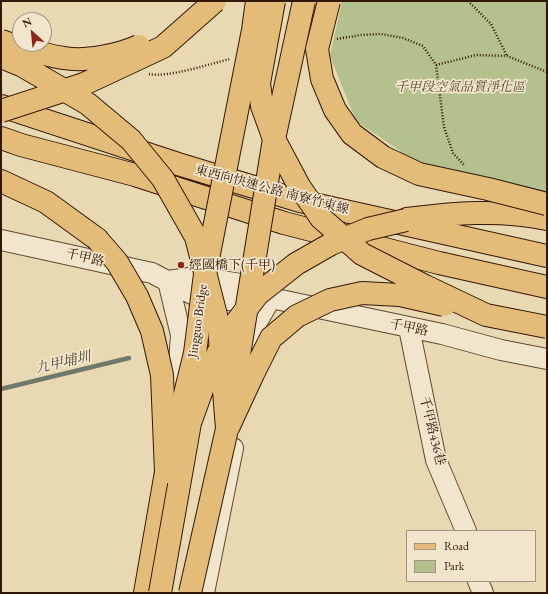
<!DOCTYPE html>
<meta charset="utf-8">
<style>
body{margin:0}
#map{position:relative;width:548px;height:594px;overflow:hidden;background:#e9d9b2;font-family:"EB Garamond",serif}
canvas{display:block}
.frame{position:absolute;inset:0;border:2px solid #331706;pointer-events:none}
.legend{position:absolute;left:406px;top:530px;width:130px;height:52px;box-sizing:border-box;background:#f1e6cd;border:1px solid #a5937d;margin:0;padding:5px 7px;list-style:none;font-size:12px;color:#331706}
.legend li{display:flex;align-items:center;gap:8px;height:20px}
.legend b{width:20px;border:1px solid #a5937d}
.north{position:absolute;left:12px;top:12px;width:40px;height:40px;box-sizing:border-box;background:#f1e6cd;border:1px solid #a5937d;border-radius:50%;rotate:333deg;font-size:11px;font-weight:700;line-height:16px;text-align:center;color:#331706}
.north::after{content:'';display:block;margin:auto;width:14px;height:18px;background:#8f2418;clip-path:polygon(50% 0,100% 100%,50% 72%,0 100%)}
</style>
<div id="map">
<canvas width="548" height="594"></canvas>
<div class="frame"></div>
<ul class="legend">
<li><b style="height:5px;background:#e4bc79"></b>Road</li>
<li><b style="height:11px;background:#b4c08e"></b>Park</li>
</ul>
<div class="north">N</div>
</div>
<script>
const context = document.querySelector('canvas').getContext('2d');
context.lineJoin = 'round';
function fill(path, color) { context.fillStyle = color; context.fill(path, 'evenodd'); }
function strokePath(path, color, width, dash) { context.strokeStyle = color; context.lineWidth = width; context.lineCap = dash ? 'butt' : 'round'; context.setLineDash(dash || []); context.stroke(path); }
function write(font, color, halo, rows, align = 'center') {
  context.font = font + ' "EB Garamond","Noto Serif TC",serif'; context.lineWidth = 3.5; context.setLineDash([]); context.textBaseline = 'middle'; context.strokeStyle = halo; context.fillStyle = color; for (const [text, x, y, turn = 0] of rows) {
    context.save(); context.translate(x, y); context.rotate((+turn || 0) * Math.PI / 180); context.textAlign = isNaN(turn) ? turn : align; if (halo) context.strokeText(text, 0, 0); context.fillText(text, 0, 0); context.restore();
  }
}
fill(new Path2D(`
 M342 1H547V203L431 172 356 121 330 56Z`), '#b4c08e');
strokePath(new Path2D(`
 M1 389 129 358`), '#6f796b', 4.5);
const minor = new Path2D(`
 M1 240 152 273 194 295 244 302 263 300
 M168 281 196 277 247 285 271 298 442 334 501 350 547 359
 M168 281 181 335 176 403
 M409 328 436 460 466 531
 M246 371 257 322 271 298
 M478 581 483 593
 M204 593 233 448`);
const major = new Path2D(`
 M145 593 166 472`);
const highway = new Path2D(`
 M1 106 178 164 300 201 547 256
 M1 138 21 145 135 175 284 223 439 263 547 287
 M1 181 46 202 97 239
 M407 219C453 213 501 209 547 219`);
strokePath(minor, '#604831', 22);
strokePath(major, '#331706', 24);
strokePath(highway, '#331706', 24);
strokePath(new Path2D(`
 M468 1 491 24 507 56
 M337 39 361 35 381 34 403 38 423 46 436 65 444 127 453 153 464 165
 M436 65 476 55 507 56 547 72
 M149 74C168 78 209 64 230 59`), '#331706', 2.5, [1, 2]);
strokePath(minor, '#f1e6cd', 20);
strokePath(major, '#e4bc79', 22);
strokePath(highway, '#e4bc79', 22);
const majorBridge = new Path2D(`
 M168 463 195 353 205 274 253 30 257 1
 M190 593 227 429 274 139 304 1`);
const highwayBridge = new Path2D(`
 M274 1 259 83 262 106 274 139 299 186 321 218 362 254 425 286 486 315 547 327
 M329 1 317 49 322 79 335 110 352 134 383 157 419 174 488 189 547 204
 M1 41C21 47 42 55 64 58 85 62 119 55 139 46
 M1 57 21 65 88 104 131 140 163 179 196 237 219 327 227 429
 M1 111 84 84 163 47 215 1
 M97 239 117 262 137 296 152 331 162 375 166 472
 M228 428 253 374 271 338 297 316 330 300 362 293 400 295 444 305
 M160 593 190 423 207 376 226 336 258 294 296 264 331 244 368 229 406 220`);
strokePath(majorBridge, '#331706', 24, []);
strokePath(highwayBridge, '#331706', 24, []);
strokePath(majorBridge, '#e4bc79', 22);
strokePath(highwayBridge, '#e4bc79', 22);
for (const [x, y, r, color] of [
 [181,265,4,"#8f2418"]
]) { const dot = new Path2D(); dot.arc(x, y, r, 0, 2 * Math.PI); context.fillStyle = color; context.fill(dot); strokePath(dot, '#f1e6cd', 1.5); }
write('italic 13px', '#5a4a2f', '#f1e6cd', [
 ["千甲段空氣品質淨化區",460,87]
]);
write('13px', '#331706', '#f1e6cd', [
 ["東西向快速公路 南寮竹東線",272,190,15],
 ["千甲路",85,258,13],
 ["Jingguo Bridge",198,321,-82],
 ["千甲路",409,328,12],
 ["千甲路436巷",432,431,76]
]);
write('13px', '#331706', '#f1e6cd', [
 ["經國橋下(千甲)",189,265]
], 'left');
write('italic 14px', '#514838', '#f1e6cd', [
 ["九甲埔圳",63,363,-13]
]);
</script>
